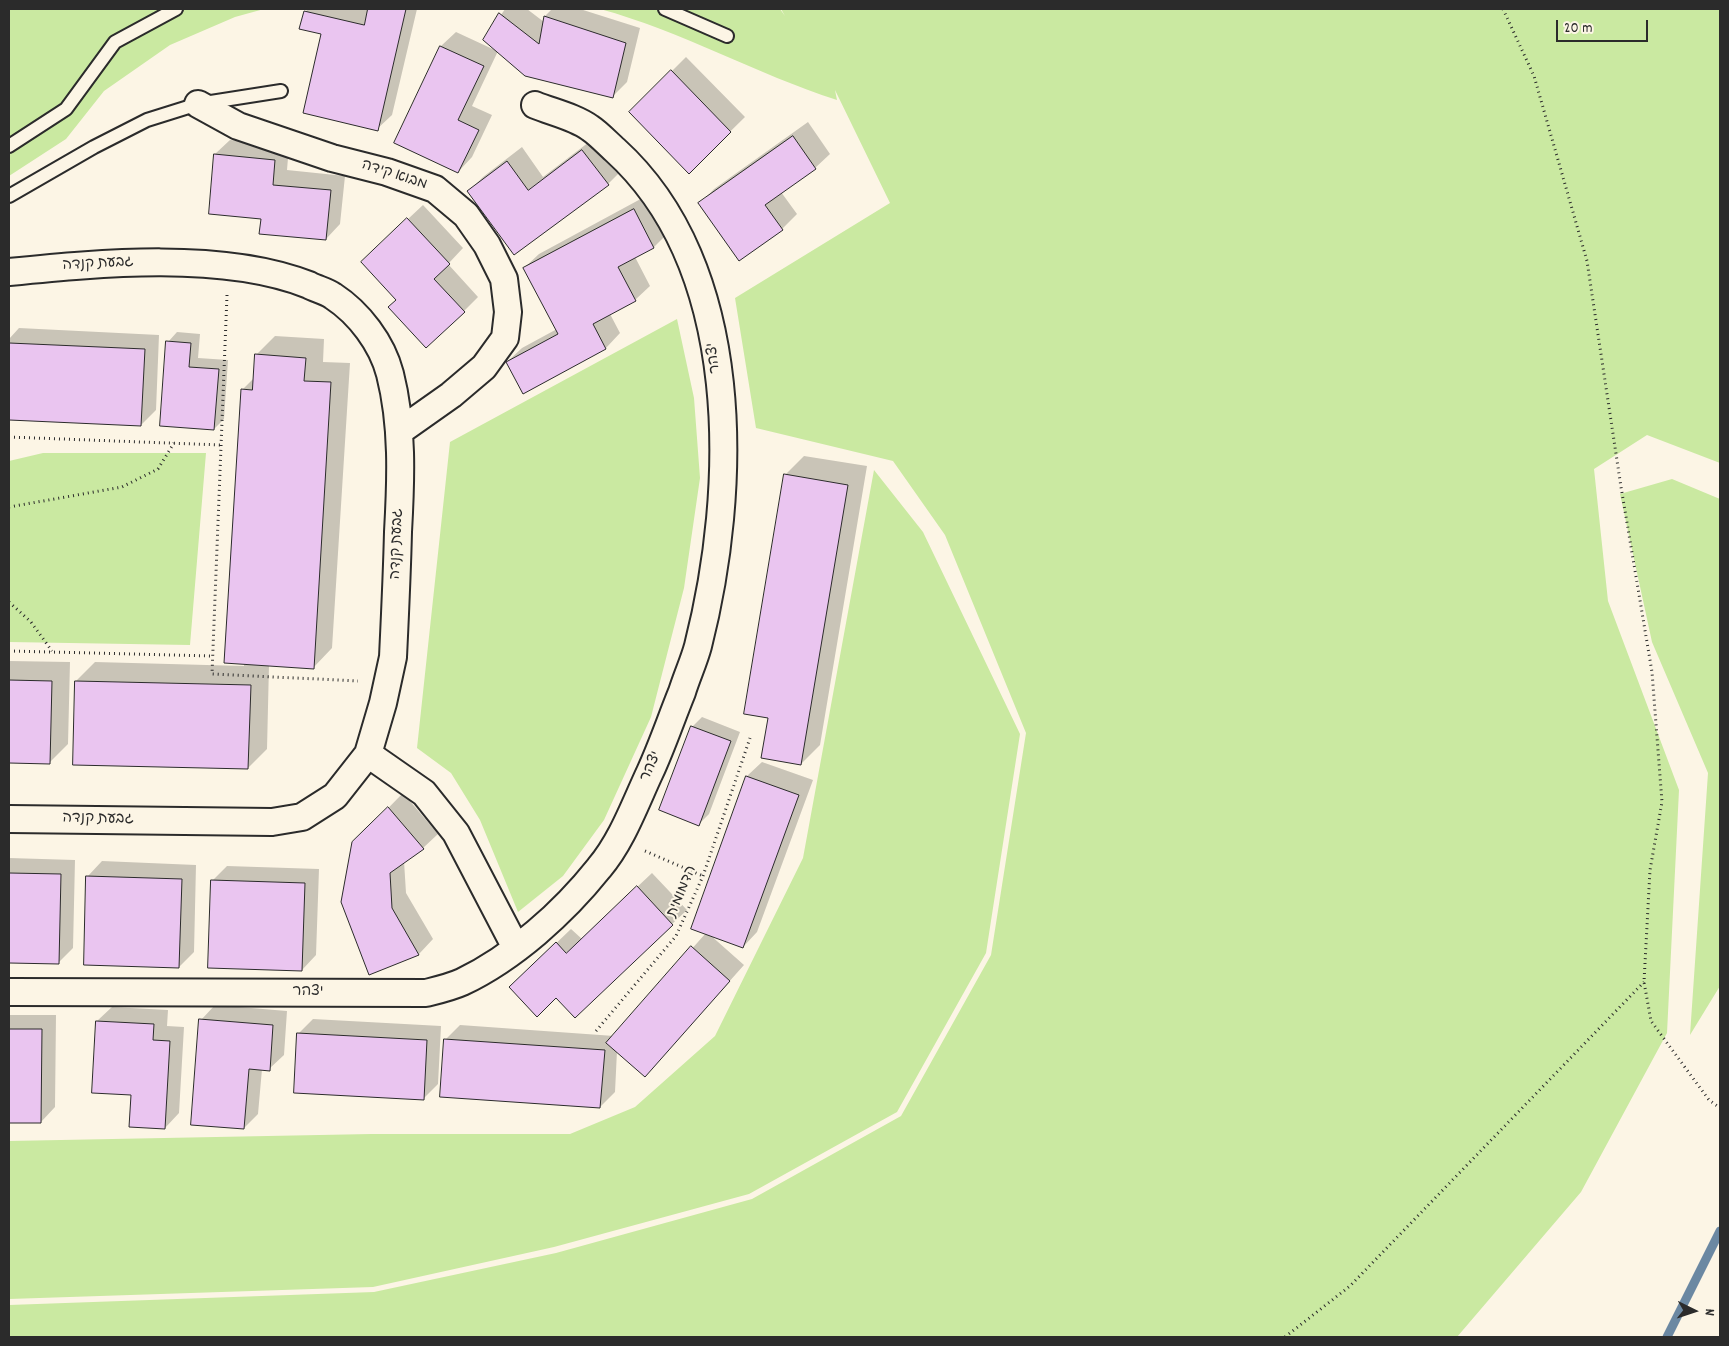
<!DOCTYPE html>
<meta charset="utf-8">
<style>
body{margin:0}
#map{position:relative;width:1729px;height:1346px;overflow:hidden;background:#fcf5e5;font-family:Dekko,sans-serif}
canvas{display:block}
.frame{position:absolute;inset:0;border:10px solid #2b2b2b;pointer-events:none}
.north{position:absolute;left:1669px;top:1286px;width:50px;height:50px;-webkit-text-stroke:4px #fcf5e5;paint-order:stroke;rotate:94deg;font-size:14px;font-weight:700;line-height:20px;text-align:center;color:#2b2b2b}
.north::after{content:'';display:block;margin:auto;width:18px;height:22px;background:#2b2b2b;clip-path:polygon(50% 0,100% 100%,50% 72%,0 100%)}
.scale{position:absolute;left:1556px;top:20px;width:92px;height:22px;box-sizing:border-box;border:2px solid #2b2b2b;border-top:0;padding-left:6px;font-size:15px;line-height:18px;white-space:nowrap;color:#2b2b2b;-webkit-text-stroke:4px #fcf5e5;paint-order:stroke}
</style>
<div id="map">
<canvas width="1729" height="1346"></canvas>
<div class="frame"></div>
<div class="north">N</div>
<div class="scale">20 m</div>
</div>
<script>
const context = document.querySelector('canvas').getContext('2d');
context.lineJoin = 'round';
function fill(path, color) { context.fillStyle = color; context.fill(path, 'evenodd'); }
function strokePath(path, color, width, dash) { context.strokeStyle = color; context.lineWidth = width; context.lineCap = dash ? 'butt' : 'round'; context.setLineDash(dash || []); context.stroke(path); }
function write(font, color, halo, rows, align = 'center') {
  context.font = font + ' Dekko,"Playpen Sans Hebrew",sans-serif'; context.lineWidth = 4; context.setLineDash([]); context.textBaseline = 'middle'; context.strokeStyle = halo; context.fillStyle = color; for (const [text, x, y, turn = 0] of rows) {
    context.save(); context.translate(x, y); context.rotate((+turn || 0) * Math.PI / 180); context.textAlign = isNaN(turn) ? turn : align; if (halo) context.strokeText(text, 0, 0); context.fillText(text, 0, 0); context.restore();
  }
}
fill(new Path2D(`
 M9 9H264L235 17 170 45 104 91 66 139 9 176Z
 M600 9H780L785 16 781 9H1720V463L1647 435 1594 469 1608 601 1679 790 1667 1033 1581 1192 1457 1337H9V1305L374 1292 556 1253 752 1199 901 1116 991 955 1026 733 945 535 893 461 756 428 735 298 890 203 835 90 837 100C756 74 681 31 600 9Z
 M677 319 694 398 700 478 684 588 651 717 604 820 563 876 518 912 480 820 451 773 417 748 450 442Z
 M43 453H206L190 645 9 642V461Z
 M874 470 923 532 1020 734 986 953 897 1112 749 1194 554 1247 373 1287 9 1299V1141L371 1134H570L635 1107 715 1036 803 858Z
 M1672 479 1720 499V986L1690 1035 1708 773 1652 642 1620 494Z`), '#cae9a1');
fill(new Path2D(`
 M308 9H417L392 115 377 129 323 33 305 12Z
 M505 9H527L544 22 545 16 552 9H580L640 28 627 82 612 97 498 51 472 106 492 115 472 157 458 172 396 142 441 46 456 32 497 51 485 39Z
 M686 57 745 117 689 172 631 112Z
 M808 122 830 154 815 168 781 192 797 214 782 229 700 204 714 189Z
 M597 136 622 170 608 184 515 254 469 191 483 177 522 147 543 177Z
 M230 140 289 146 287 170 345 176 340 224 326 239 215 154Z
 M648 195 668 233 654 247 635 257 650 286 635 300 610 314 620 333 606 348 523 392 507 362 522 348 557 329 524 268 539 254Z
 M423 205 463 248 448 264 478 297 464 311 397 299 377 248Z
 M19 328 159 335 156 410 141 425 9 419V339Z
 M177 332 200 334 198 358 228 360 224 419 214 429 168 342Z
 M275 336 324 339 323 362 350 363 332 648 313 668 269 665 267 749 248 768 76 681 95 662 244 666 242 390 254 378 256 355Z
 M804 456 867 466 820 745 801 764 770 717 785 475Z
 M9 661 70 662 68 744 49 763 9 762Z
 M702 717 740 732 709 814 699 824 692 727Z
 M762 762 813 780 757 932 743 947 709 934 744 965 645 1076 617 1051 615 1092 600 1107 445 1040 460 1025 614 1036 706 933 692 928 747 776Z
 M403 793 438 834 423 848 404 861 406 893 433 939 419 954 369 973 354 843Z
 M9 858 75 860 73 948 58 963 9 962Z
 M102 861 196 865 194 952 179 967 88 876Z
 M227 866 319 869 316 955 302 970 212 881Z
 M652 873 687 910 672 924 556 996 525 973 571 929 582 939Z
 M215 1005 287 1011 284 1055 269 1069H262L258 1114 244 1128 201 1020Z
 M112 1007 168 1010 167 1026 184 1027 179 1113 165 1128 132 1094 97 1021Z
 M9 1015H56L55 1107 41 1122 9 1121Z
 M313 1019 441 1026 438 1084 424 1098 298 1034Z`), '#0003');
strokePath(new Path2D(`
 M1667 1337 1720 1231`), '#6b88a2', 9);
const building = new Path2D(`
 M368 9H406L378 131 303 113 321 34 299 29 304 11 364 25Z
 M499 13 539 44 544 16 626 43 613 98 525 76 483 40Z
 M440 46 484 66 458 120 479 130 458 173 394 143Z
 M671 70 731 132 689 174 629 112Z
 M793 136 816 169 765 205 783 230 739 261 698 203Z
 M582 150 609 185 514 255 467 191 507 161 528 190Z
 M214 154 275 160 273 185 331 190 326 240 259 234 261 219 209 214Z
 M634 209 654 248 618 267 636 301 593 324 606 349 523 394 506 362 558 334 523 268Z
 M407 218 450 264 434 279 465 312 426 348 388 307 396 300 361 262Z
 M166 341 191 343 189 367 219 369 214 430 160 426Z
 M9 343 145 349 141 426 9 420Z
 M255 354 306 358 304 381 331 382 314 669 224 663 241 389 252 390Z
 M784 474 848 485 801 765 761 758 768 718 744 714Z
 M9 680 52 681 50 764 9 763Z
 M75 681 251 685 248 769 73 765Z
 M691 726 731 741 699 826 659 810Z
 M746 776 799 795 743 948 691 929Z
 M388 807 424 849 390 873 392 908 419 955 369 975 341 902 352 842Z
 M9 873 61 874 59 964 9 963Z
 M86 876 182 879 179 968 84 965Z
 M211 880 305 883 302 971 208 968Z
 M637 886 673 925 575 1018 556 998 537 1017 509 987 556 942 566 953Z
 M691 946 730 981 645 1077 606 1043Z
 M199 1019 273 1025 270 1071 249 1069 244 1129 191 1125Z
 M96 1021 154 1024 153 1040 170 1041 165 1129 129 1127 131 1095 92 1093Z
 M9 1029H42L41 1123H9Z
 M297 1033 427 1040 424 1100 294 1093Z
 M444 1039 605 1050 600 1108 440 1097Z`);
fill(building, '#eac5f0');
strokePath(building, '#2b2b2b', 1);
const service = new Path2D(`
 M665 9 727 36
 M9 146 66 109 115 42 176 9
 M9 196 94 147 147 120 198 104 281 91`);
const minor = new Path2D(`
 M198 104 238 126 332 158 387 172 435 189 466 215 487 245 504 279 508 312 505 338 484 367 451 395 400 431
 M9 272C100 263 223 251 309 285 316 289 326 291 333 296 359 313 382 343 390 374 403 425 401 479 398 532 397 574 395 615 393 657L383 703 368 754 335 796 302 817 272 822 9 819
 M368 754 424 793 456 833 516 948
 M9 992 426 993C438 990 451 987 462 982 513 958 564 912 599 868 622 841 635 804 650 772 662 746 671 719 682 692 687 676 694 661 698 646 738 489 744 267 615 150 607 143 599 134 590 128 575 117 552 112 535 105`);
strokePath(service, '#2b2b2b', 16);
strokePath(minor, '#2b2b2b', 30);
strokePath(new Path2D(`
 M1503 9 1534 76 1587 261 1621 487 1652 672 1662 802 1650 870 1644 982 1651 1021 1709 1100 1720 1108
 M227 295 212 674 358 681
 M9 437 221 445
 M9 507 122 487 158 469 174 443
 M9 602 31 622 52 651
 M9 651 213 656
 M645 851 703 876
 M596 1031 676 936 703 876 750 738
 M1285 1337 1350 1286 1644 982`), '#2b2b2b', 3, [1, 4]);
strokePath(service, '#fcf5e5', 12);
strokePath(minor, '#fcf5e5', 26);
write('15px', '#2b2b2b', '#fcf5e5', [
 ["מבוא קידה",394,176,18],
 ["גבעת קנדה",98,265,-3],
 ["יצהר",715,358,-97],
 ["גבעת קנדה",398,544,-88],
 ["יצהר",652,767,-66],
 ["גבעת קנדה",98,820,1],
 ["הדמומית",683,892,-67],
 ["יצהר",308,993]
]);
</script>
